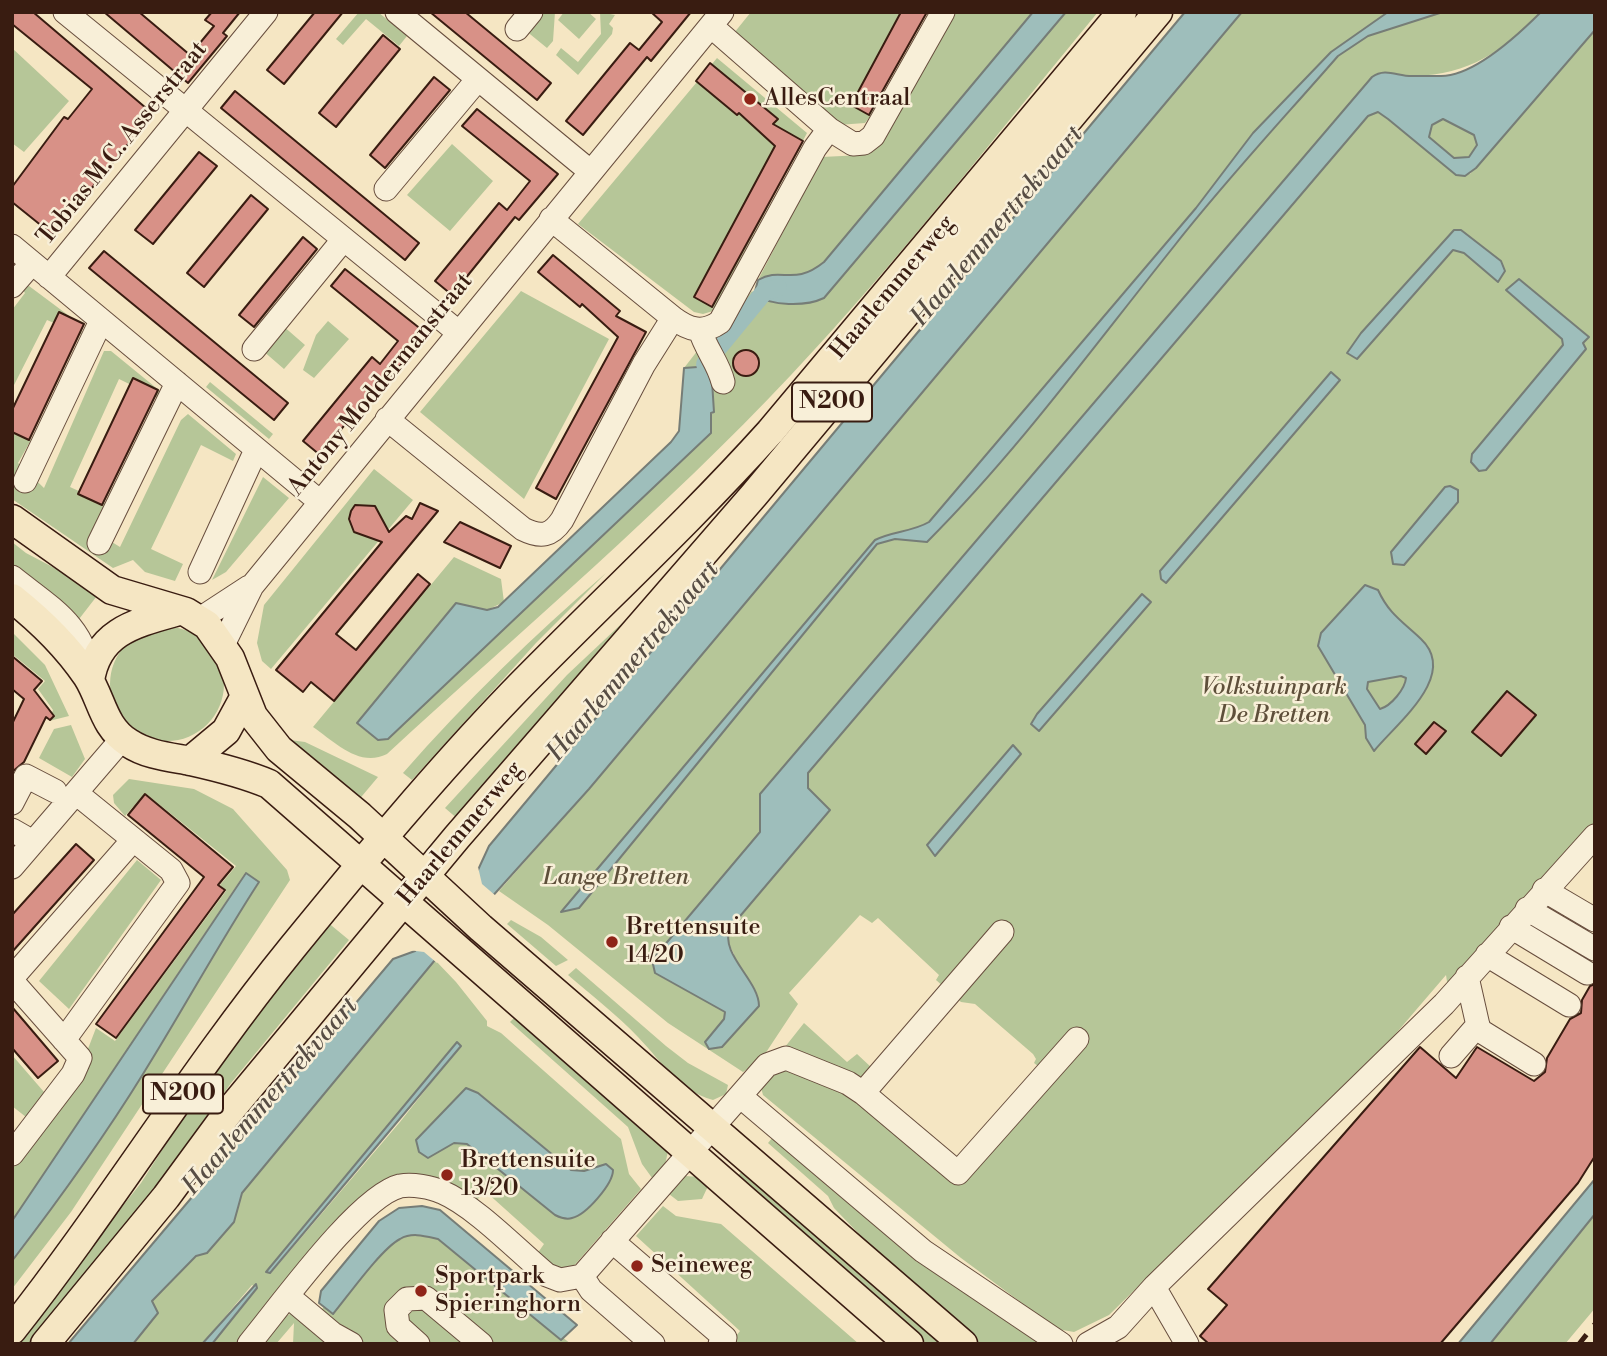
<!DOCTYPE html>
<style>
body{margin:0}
#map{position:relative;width:1607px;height:1356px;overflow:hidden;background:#f5e6c3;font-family:"Libre Bodoni",serif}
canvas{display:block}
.frame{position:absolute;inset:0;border:14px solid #391c11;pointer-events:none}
</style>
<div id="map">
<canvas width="1607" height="1356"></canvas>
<div class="frame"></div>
</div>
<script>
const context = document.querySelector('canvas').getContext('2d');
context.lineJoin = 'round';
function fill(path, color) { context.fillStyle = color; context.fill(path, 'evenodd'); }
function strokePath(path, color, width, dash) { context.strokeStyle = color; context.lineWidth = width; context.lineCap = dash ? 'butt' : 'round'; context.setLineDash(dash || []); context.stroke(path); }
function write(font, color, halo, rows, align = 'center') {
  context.font = font + ' "Libre Bodoni",serif'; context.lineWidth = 5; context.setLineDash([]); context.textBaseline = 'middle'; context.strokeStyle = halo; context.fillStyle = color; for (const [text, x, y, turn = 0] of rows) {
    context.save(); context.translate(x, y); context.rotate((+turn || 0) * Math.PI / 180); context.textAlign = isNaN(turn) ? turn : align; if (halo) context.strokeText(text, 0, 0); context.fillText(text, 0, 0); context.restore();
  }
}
fill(new Path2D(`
 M359 12H378L407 36 399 46 366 19 343 45 336 39Z
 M540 12H555L553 41 547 48 525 30Z
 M564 12H588L596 19 579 39 558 20Z
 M600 12 615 15 609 24 613 28 612 34 578 75 556 55 561 48 578 62 601 34Z
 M751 12H925L869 118 865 123 838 125 734 33Z
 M949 12H1033L824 262C798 283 787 272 758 280L822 157 862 155 873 150Z
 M1066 12H1098C997 134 899 260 791 375 665 509 523 629 387 754 359 768 335 742 313 727L454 557 501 579 504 602 487 610 456 603 357 723 368 733 714 412 711 367 684 368 698 350 709 346 752 291C764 308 807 306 824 298Z
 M1242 12H1541C1503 51 1469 75 1414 76 1397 77 1388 69 1372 77L761 794 760 832 652 960 663 978 725 1012 724 1019 709 1036 722 1047 734 954 728 942 730 928 830 810 808 788V773L1368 116 1378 112 1470 174 1595 30V828L1448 988 1446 975 1392 1038 1109 1315 1074 1332 1057 1329 961 1258 763 1095 760 1084 771 1072 792 1069 851 1097 956 1181 1043 1070 1034 1063 1036 1059 1033 1054 975 1004 961 1002 936 980 939 975 878 918 872 923 860 915 789 993 798 1004 761 1060 743 1072 668 1023 548 925 499 891 589 789Z
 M12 48 69 101 24 152 12 143Z
 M717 58 807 133 713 311 703 314 694 312 578 224Z
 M1443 119 1474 135 1477 145 1469 157 1454 158 1429 137 1432 126Z
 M452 144 493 181 450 231 407 195Z
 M29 286 80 324 82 335 47 320 12 389V310L25 293 21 288Z
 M521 291 609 339 524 499 420 412Z
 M328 321 349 339 314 378 303 370 316 335Z
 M282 325 305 345 284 369 262 350Z
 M104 351H111L160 391 158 398 119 379 70 487 107 504 94 531 120 547 181 420 188 414 236 454 233 461 201 445 151 549 183 564 175 581 145 572 133 560 113 568 12 499V431L31 440 18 463 44 488Z
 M210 382 273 434 269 439 206 387Z
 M374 469 413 500 271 669 262 661 257 643 264 605Z
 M263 477 289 498 226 572 212 580Z
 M12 542 26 553 100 592 76 623 12 571Z
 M606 573 536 643 412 780 403 773C466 701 533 636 606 573Z
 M635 611 459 820 445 808 567 675Z
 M110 684a57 57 0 1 1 114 0a57 57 0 1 1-114 0Z
 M12 632 45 665 69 716 49 721 53 710 38 689 45 681 12 654Z
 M71 725 85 759 72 777 39 758 54 729Z
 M275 738 305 742 378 777 357 802Z
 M129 779 194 789 233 809 287 870 290 880 71 1212 12 1289V1261L102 1138 144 1072 202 970 259 883 245 873 12 1221V1170L81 1067 96 1028 115 1041 226 891 220 885 236 866 145 793 125 816 114 803 113 795Z
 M137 860 161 880 69 1009 39 981Z
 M511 920 541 937 568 960 556 966 507 924Z
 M326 921 349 940 231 1083 157 1190 34 1344H13L141 1183 231 1042Z
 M435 960 456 982 487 1021V1026L501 1033 621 1139 629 1174 641 1189 572 1268C556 1272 549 1264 537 1254L544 1244 485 1191 475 1202 400 1178 242 1344H212L257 1288 252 1285 202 1344H133L158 1313 151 1301 196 1256 207 1253 233 1222 241 1193ZM461 1045 400 1122 271 1273 266 1272 334 1189ZM467 1088 478 1093 571 1170 584 1171 598 1164 567 1219 555 1215 467 1144 454 1143 428 1158 419 1152 416 1140Z
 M576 968 666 1046 688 1063 728 1085 726 1094 713 1100C678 1090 663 1063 638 1037 617 1015 591 995 568 975Z
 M518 1014 668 1151 664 1170 655 1182 642 1164 628 1127 510 1022Z
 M804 1023 847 1062 857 1054 872 1068 858 1080 781 1052Z
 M12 1055 44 1092 26 1117 12 1106Z
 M773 1137 1040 1344H980L886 1262 834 1208 828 1196 768 1143Z
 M744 1169 947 1344H927L735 1179Z
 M685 1176 700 1177 709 1184 702 1199 678 1201 669 1194 673 1186Z
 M663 1206 676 1216 721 1224 859 1344H730L740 1331 636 1236Z
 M1595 1214V1308L1591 1313 1565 1344H1490Z
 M418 1224 571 1344H293L294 1323 276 1344H264L286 1316 292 1313 310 1323 391 1229Z`), '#b6c698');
const water = new Path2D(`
 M1033 12H1066L824 298C805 307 772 306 754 295L758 280C782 266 793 287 824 262Z
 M1185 12H1242L589 789 435 960 242 1193 234 1222 207 1253 196 1256 152 1301 158 1313 133 1344H68L393 959 415 951 472 883 489 846Z
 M1388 12H1443L1368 36 1338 56C1283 119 1226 180 1175 245 1094 346 1018 451 927 542L895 539 877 544 579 908 561 912 875 540C892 531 912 532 929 522L1196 208 1253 133 1331 52Z
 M1541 12H1595V30L1476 168 1465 176 1456 175 1388 119 1378 112 1368 116 808 773V788L830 810 730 928C719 954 759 980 759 1006L722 1047 709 1049 705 1042 724 1019 725 1012 655 973 652 960 760 832V794L1372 77C1386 67 1398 77 1414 76 1423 76 1432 76 1441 76 1474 76 1519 34 1541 12ZM1443 119 1474 135 1477 145 1469 157 1454 158 1429 137 1432 125Z
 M1454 230H1461L1501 261 1505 271 1498 282 1464 253 1453 250 1357 359 1347 353 1361 333Z
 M1519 279 1589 337 1583 343 1586 349 1486 470 1479 471 1471 462 1472 454 1563 345 1562 339 1506 290Z
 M711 366 714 412 711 413V433L388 739 378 740 357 723 456 603 487 610 498 607 671 442 679 431 684 368Z
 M1331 372 1340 380 1166 583 1161 579 1160 571Z
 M1450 486 1458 490V502L1404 565 1393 564 1391 552 1445 487Z
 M1365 585 1378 590C1389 614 1402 621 1421 639 1459 675 1398 722 1374 751L1366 738 1365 725 1318 646 1321 633ZM1401 676 1406 678C1405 689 1391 706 1380 709L1367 689 1368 682Z
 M1142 594 1151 602 1039 731 1031 724 1037 714Z
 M1013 745 1021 754 935 856 927 845Z
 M246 873 259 882C218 945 183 1010 143 1074 103 1139 58 1201 12 1261V1221Z
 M457 1042 461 1046 270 1273 266 1272Z
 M466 1088 478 1093 571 1170 584 1171 606 1164 613 1170C613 1184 586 1215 572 1218 566 1220 561 1218 555 1215L467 1144 454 1143 428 1158 419 1152 416 1140Z
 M1595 1179V1214L1490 1344H1458Z
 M422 1206 440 1210 577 1325 561 1340 438 1239C425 1236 412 1232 400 1239 381 1249 348 1296 333 1314L319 1303 321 1291 379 1221 399 1208Z
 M256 1284 257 1288 212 1344H202Z`);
fill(water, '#9ebebb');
strokePath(water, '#767d77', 2);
fill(new Path2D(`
 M478 867 482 884 496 896 437 963 424 952 408 950 413 948Z`), '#f5e6c3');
strokePath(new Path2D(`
 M705 364 765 291 778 288`), '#9ebebb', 18);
const building = new Path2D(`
 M12 12H33L153 114 53 235 12 202V187L64 117 68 119 92 89 12 24Z
 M104 12H139L190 55 214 26 205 20 212 12H240L223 33 227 36 188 83Z
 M315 12H343L284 84 267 70Z
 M430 12H465L551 83 537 100Z
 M651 12H691L651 61 647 57 583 135 566 121 630 43 639 50 662 22Z
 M901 12H927L869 115 851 105Z
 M383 35 400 49 336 127 319 113Z
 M710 63 778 119 773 124 803 141 712 307 694 297 775 146 739 113 737 115 696 81Z
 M434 77 450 90 385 168 370 155Z
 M235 91 419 243 405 260 221 108Z
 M477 109 558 174 519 220 515 217 452 295 435 281 499 203 507 210 530 181 462 126Z
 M199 152 217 166 153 244 135 230Z
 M251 195 268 209 204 287 187 273Z
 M303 237 317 249 254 327 239 315Z
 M104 251 288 403 274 420 89 268Z
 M553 255 620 311 616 316 646 332 556 499 536 488 618 337 582 304 580 307 538 272Z
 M345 269 427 334 388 380 384 377 320 455 303 441 372 357 380 364 398 341 331 286Z
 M59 312 84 324 29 440 12 432V410Z
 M733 363a13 13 0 1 1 26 0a13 13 0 1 1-26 0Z
 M133 378 158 390 102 505 78 494Z
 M420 503 438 511 336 634 356 650 418 574 430 584 334 701 311 682 303 692 276 670 382 542 354 532 349 519 351 511 355 505 375 506 389 532 406 516 412 519Z
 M460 522 511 546 500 568 444 542Z
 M12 656 42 681 34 690 54 716 50 720 46 717 24 762 12 772V724L24 699 12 689Z
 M1507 691 1536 715 1501 756 1472 732Z
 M1434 722 1446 731 1426 754 1415 744Z
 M145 794 233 867 218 885 225 890 116 1038 96 1024 204 877 128 815Z
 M76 844 94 860 12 952V915Z
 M1595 984V1156L1578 1183 1440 1344H1209L1200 1336 1227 1305 1208 1289 1420 1047 1456 1078 1477 1047 1534 1081 1545 1072 1547 1058 1570 1019 1581 1013 1582 1000 1590 986Z
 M12 1007 58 1061 38 1078 12 1048Z`);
fill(building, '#d89187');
strokePath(building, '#391c11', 2);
const minor = new Path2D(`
 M65 12 458 332
 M397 12 591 172
 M711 26 829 129
 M517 29 531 12
 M386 189 478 79
 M551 219 673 318
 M12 246 319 501
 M49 277 266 12
 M12 286 32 263
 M700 330C706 350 718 362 723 382
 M254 349 343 240
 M387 419 523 529C541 538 551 536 562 520L644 364 673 318C689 330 703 334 720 322L815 148 829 129 853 144 864 143 873 136 943 12
 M25 481 101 321
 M99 543 177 383
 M200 572 256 450
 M12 577C49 607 87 626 90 678
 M200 619 249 587
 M223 645 252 586 722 12
 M12 803 26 776 55 791
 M12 830 33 842
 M12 867 122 739
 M1544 890 1595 920
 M1527 909 1595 949
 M1511 927 1587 973
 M1487 955 1569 1005
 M1467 977 1479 1030 1534 1064
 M12 978 133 840
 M12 981 80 1058 73 1074 12 1154
 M64 1040 178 883 171 870 76 793
 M1451 1056 1478 1025
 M863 1093 1002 932
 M740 1096 923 1251 1061 1344
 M612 1241 725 1338 720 1344
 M582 1276 591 1290 653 1344
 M1154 1287 1187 1344
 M289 1297 333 1334 351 1344
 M249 1344C279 1308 359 1196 400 1186 413 1184 431 1187 442 1192 475 1206 518 1251 547 1275L560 1280 582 1276 767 1065 786 1058 848 1083 863 1093 958 1173 1077 1039
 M418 1344 398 1326 396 1310 407 1299 426 1298 481 1344
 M1088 1344 1118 1327 1154 1287 1444 1004 1595 836`);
const major = new Path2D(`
 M12 519 112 590 186 612 207 625 230 658 253 716 279 749 360 816 481 928 963 1344
 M12 598C41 621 66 645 87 676 102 699 103 727 129 743 147 755 170 757 191 761 218 767 243 773 269 784L909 1344
 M90 681C97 631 136 623 179 611
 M190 761 226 731 244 698
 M12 1330C110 1206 192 1071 292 948 363 861 435 774 513 693 598 606 688 523 770 432L1122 12
 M45 1344 166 1197 227 1114 457 837 754 495 1158 12`);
strokePath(minor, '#684e3e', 25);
strokePath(major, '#391c11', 31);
strokePath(minor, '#f8efd8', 23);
strokePath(major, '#f5e6c3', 28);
strokePath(new Path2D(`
 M1579 1344 1595 1324`), '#391c11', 5, [12, 12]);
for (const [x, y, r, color] of [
 [750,99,7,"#8f2418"],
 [612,942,7,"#8f2418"],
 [447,1175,7,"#8f2418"],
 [637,1266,7,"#8f2418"],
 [421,1291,7,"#8f2418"]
]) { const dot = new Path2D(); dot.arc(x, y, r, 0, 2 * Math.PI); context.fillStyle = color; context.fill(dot); strokePath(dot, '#f8efd8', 2.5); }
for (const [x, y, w] of [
 [832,402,80],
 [183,1094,80]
]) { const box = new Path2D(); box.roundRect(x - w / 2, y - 19.5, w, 39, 5); context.fillStyle = '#f8efd8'; context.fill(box); strokePath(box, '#391c11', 2); }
write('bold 23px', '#391c11', null, [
 ["N200",832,402],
 ["N200",183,1094]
]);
write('24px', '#391c11', '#f8efd8', [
 ["AllesCentraal",764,99],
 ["Brettensuite",626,928],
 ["14/20",626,956],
 ["Brettensuite",461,1161],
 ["13/20",461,1189],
 ["Seineweg",651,1266],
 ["Sportpark",435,1277],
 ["Spieringhorn",435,1305]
], 'left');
write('24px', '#391c11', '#f8efd8', [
 ["Tobias M.C. Asserstraat",123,144,-51],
 ["Haarlemmerweg",893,288,-50],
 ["Antony Moddermanstraat",381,385,-51],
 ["Haarlemmerweg",461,834,-50]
]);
write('italic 24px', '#5e4f3a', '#f8efd8', [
 ["Volkstuinpark",1274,688],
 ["De Bretten",1274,716],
 ["Lange Bretten",616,878]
]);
write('italic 26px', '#574d44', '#f8efd8', [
 ["Haarlemmertrekvaart",998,227,-50],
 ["Haarlemmertrekvaart",634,662,-50],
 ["Haarlemmertrekvaart",271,1097,-49]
]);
</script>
